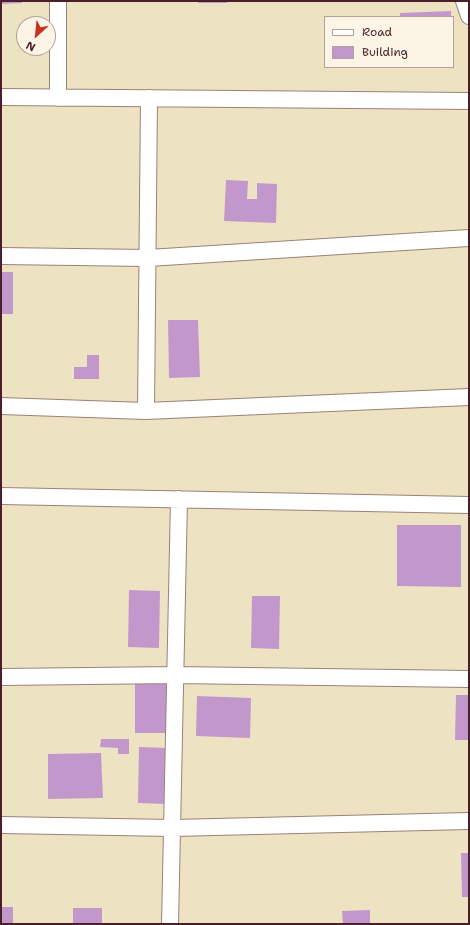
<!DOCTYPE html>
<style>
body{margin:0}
#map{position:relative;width:470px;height:925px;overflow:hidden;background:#ede3c2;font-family:"Shantell Sans",sans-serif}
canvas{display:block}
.frame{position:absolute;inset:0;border:2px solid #4a1f2b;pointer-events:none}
.legend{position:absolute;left:324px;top:16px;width:130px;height:52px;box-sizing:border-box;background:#fcf5e5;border:1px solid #b59f9b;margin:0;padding:5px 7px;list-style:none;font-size:12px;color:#4a1f2b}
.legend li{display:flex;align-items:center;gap:8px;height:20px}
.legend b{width:20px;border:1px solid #b59f9b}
.north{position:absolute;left:16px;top:16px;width:40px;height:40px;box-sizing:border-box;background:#fcf5e5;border:1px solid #b59f9b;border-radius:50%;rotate:207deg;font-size:11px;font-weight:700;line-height:16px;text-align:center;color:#4a1f2b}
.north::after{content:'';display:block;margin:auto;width:14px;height:18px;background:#c8321e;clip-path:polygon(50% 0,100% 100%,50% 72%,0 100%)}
</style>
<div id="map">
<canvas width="470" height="925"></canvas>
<div class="frame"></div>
<ul class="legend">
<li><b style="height:5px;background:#fff"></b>Road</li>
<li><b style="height:11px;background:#c298cc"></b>Building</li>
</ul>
<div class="north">N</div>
</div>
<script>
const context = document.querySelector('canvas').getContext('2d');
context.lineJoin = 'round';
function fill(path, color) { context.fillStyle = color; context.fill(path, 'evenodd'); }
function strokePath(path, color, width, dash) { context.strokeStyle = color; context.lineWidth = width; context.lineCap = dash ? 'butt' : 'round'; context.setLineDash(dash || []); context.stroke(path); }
fill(new Path2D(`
 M1 1H22V3L1 4Z
 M198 1H227V3H198Z
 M451 11V17H400V13Z
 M226 180 248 181 247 199H257V183L277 184 276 223 224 221Z
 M1 272H13V314H1Z
 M168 320H198L200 377 169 378Z
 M87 355H99V379H74V367H87Z
 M397 525H461V587L397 586Z
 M129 590 160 591 159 648 128 647Z
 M252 596H280L279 649 251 648Z
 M135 680H166L167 733H135Z
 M456 695H469V740H455Z
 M197 696 251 698 250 738 196 736Z
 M101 739H129V754H118V748L100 747Z
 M139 747 167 748 166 804 138 803Z
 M101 753 103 798 48 799V754Z
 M461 853H469V897H462Z
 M1 907H13V924H1Z
 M73 908H102V924H73Z
 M370 910V924H343L342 911Z`), '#c298cc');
const minor = new Path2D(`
 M464 1 469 16
 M1 97 469 101
 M58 98V1
 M1 256 148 258 469 238
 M1 406 146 411 469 397
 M146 411 149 98
 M1 496 469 505
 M1 677 175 675 469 679
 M1 825 172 828 469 821
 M170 924 179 499`);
strokePath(minor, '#9c8176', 18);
strokePath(minor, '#fff', 16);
</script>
